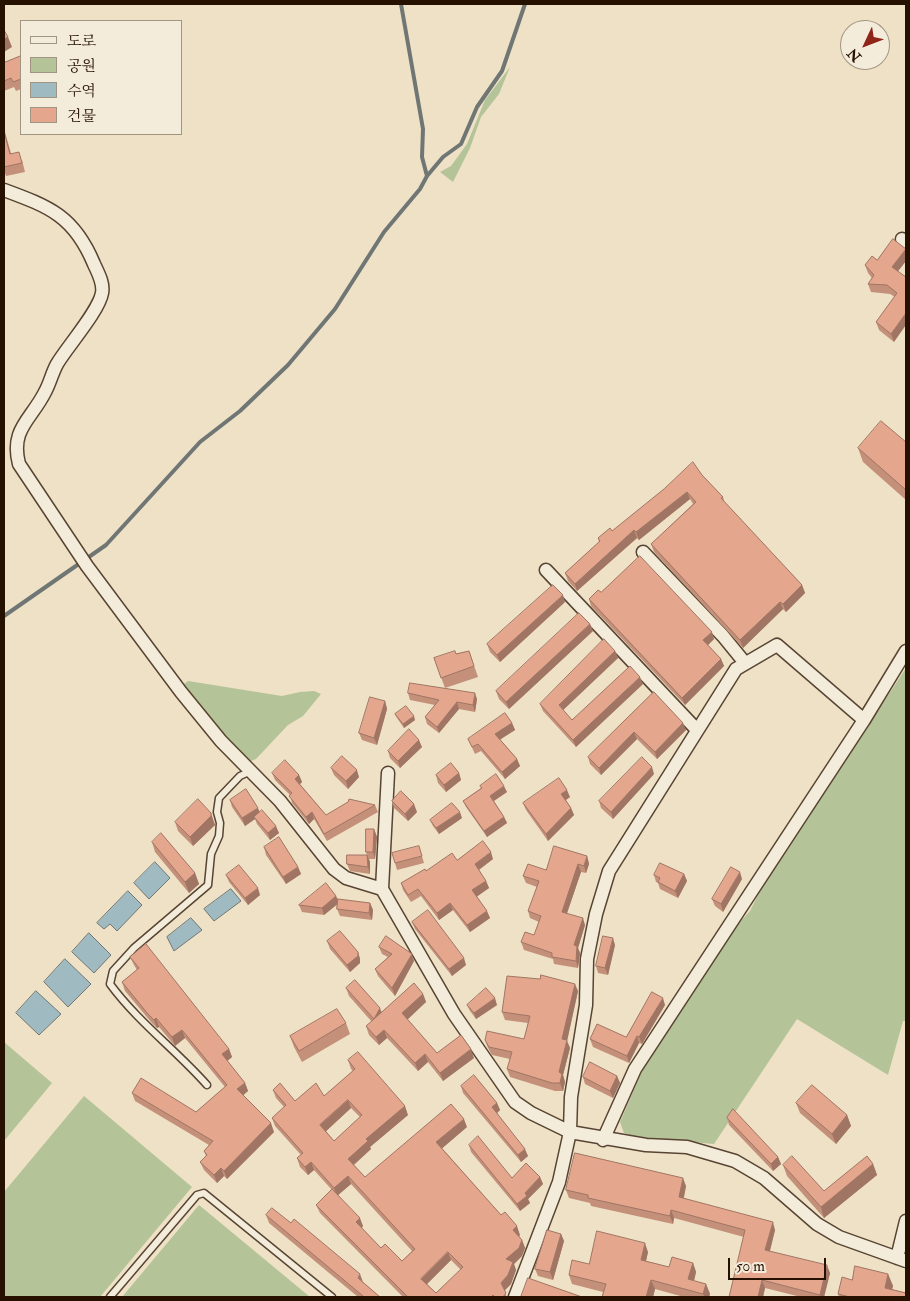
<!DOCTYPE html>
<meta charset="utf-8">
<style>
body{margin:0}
#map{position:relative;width:910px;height:1301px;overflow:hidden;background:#eee1c6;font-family:"IM FELL Double Pica","Noto Serif KR",serif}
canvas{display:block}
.frame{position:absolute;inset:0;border:5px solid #261000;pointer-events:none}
.legend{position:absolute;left:20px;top:20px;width:162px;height:115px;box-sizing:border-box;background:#f4ecda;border:1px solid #a29483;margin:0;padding:6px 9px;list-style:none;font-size:15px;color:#261000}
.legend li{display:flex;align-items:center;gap:10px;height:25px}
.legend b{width:25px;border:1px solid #a29483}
.north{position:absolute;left:840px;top:20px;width:50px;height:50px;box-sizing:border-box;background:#f4ecda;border:1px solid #a29483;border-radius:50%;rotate:227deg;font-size:14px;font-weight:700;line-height:20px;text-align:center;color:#261000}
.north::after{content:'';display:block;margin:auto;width:18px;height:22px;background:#8f2418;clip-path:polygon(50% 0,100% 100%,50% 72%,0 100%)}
.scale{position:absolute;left:728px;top:1258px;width:98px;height:22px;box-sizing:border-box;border:2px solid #261000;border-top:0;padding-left:6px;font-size:15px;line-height:18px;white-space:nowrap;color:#261000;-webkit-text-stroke:4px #f4ecda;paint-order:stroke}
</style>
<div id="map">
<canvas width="910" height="1301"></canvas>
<div class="frame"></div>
<ul class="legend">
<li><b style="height:6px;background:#f4ecda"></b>도로</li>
<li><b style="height:14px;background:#b5c398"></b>공원</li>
<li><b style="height:14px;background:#a0bac1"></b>수역</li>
<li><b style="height:14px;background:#e4a78e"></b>건물</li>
</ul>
<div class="north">N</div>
<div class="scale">50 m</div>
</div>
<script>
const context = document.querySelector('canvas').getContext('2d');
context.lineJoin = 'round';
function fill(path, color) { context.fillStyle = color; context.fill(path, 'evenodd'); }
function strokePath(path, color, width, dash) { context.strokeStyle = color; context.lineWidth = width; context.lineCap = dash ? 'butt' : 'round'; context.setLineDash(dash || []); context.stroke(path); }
fill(new Path2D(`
 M510 67 499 94 481 117 470 148 453 182 440 172 451 166 467 144 485 100Z
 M906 668V1021H903L888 1075 797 1019 714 1144 634 1137 624 1133 620 1122 642 1071 737 925 750 911 762 887Z
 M188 681 282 696 300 692 314 691 321 694 303 716 288 725 256 759 251 761 222 738 183 685Z
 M4 1042 52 1083 4 1141Z
 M84 1096 192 1187 100 1297H4V1192Z
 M199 1205 310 1297H122Z`), '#b5c398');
const water = new Path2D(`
 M155 862 170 878 149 899 134 883Z
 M231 889 241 901 214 921 204 909Z
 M128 891 142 905 117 931 110 924 104 929 97 923Z
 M191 918 202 930 174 951 167 937Z
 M89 933 111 955 94 973 72 952Z
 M65 959 91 984 68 1007 44 982Z
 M36 991 61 1014 39 1035 16 1013Z`);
fill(water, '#a0bac1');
strokePath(water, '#6f7674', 1);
strokePath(new Path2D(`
 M401 4 423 129 422 157 427 176
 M4 616 106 545 200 442 240 411 288 365 335 309 384 232 420 189 427 176 443 157 461 144 477 107 502 71 525 4`), '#6f7674', 4);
const service = new Path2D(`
 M207 1085C176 1050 138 1022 110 984L113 971 134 948 208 885 211 854 219 836 220 823 217 812 219 798 240 776 251 771
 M110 1297 197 1195 204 1193 332 1297`);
const minor = new Path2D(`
 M4 190C50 207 74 216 94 264 98 273 104 283 102 293 99 311 67 347 57 364 52 373 50 383 45 392 31 420 10 429 19 464L87 566 181 692 221 741 280 801 334 869 346 878 382 889 454 1014 515 1102 531 1113 570 1132 646 1145 687 1147 735 1161 764 1178 817 1224 839 1237 906 1261
 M902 239 906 243
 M643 552 723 636 745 663
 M546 570 697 730
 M382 889 388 773
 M603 1140 635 1069 864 720 906 651
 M897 1258 906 1221
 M515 1297 559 1182 570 1132 571 1097 586 1005 587 959 596 914 609 871 736 669 777 645 864 720`);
strokePath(service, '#584432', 9);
strokePath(minor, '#584432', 15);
strokePath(service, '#f4ecda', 6);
strokePath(minor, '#f4ecda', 12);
fill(new Path2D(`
 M21 56V89L16 91 14 87 4 91V63Z
 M4 129 11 153 22 160 25 172 6 176 4 170Z
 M906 249V261L898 271 894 342 879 330 876 322 895 297 890 294 871 292 868 284 872 278 868 273 865 265 877 260Z
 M906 442V500L863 462 858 448Z
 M702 475 723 497 725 503 802 585 805 593 786 612 783 609 743 648 654 552 651 544 693 504 690 499 639 540 637 538 577 591 568 581 565 573 599 542 598 538 612 531Z
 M601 592 714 639 708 645 721 659 724 666 685 705 591 606 589 599Z
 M565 602 500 662 490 652 487 644Z
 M590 624 593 631 509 709 499 699 496 691Z
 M469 651 478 677 445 688 477 699 475 712 459 709 439 733 427 724 425 717 435 705 410 700 408 693 445 688 434 658Z
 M615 651 618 658 563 710 572 720 643 684 576 747 543 711 540 704Z
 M654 692 686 730 657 759 637 739 601 775 590 764 588 757Z
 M385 701 387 709 377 745 362 740 359 733Z
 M395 714 415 720 404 728 397 718Z
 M512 723 515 730 500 739 517 759 520 766 505 779 481 751 475 754 468 739Z
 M422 747 400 768 390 758 388 751Z
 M331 768 359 777 348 789 334 775Z
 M272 773 299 775 302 782 300 784 326 815 375 805 378 812 327 841 314 819 309 824 292 803 290 795 275 780Z
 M459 773 461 780 446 792 438 783 436 775Z
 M654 774 613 819 601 808 599 801Z
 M480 786 507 792 494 801 504 817 507 823 487 837 466 807 463 801 481 788Z
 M570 797 566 800 571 808 574 815 548 841 526 810 523 803Z
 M230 800 260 812 279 833 270 840 257 824 255 819 245 826 232 807Z
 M392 801 417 812 408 821 394 808Z
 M462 818 439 834 433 826 430 820Z
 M175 822H214L215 825 193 846 178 831Z
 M374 829 377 837 375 859H369L370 862V874L350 871 347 864 367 855 366 852Z
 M152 842 195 873 199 884 189 893 155 852Z
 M419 846 424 863 397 870 395 863Z
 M264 847 298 867 301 874 286 884 266 855Z
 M587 856 589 864 586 873 581 872 567 913 585 925 578 948 580 953 578 968 554 964 553 959 524 950 521 942 534 935 539 922 530 918 528 911 537 887 526 883 523 876 546 870Z
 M493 859 479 870 486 881 489 888 477 896 490 918 470 932 453 910 439 920 421 896 411 902 403 890 401 883 426 871 457 860Z
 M684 874 687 881 678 898 660 889 658 883 656 882 654 875Z
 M226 875 260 895 248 905 229 882Z
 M742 879 723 912 715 906 712 899Z
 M336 896 338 900 370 903 373 910 372 920 340 916 337 909V904L324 915 302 912 299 905Z
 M412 922 466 965 452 976 415 929Z
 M327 941 358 952 360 959V963L350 972 330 949Z
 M615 945 608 975 598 973 596 966Z
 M379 947 414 961 395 996 378 976 375 969 388 957 382 954Z
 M130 957 229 1049 232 1057 227 1061 245 1083 248 1091 243 1095 274 1132 227 1179 224 1176 217 1183 204 1170 200 1162 206 1156 204 1151 209 1145 135 1101 132 1093 196 1112 225 1087 185 1038 175 1046 159 1027 157 1028 151 1022 125 991 122 982 137 970 134 965Z
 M346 988 382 1012 423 994 426 1002 407 1019 437 1053 474 1058 443 1081 428 1062 418 1071 387 1038 379 1045 369 1035 366 1026 372 1022 349 996Z
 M578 991 567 1041 570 1048 563 1075 565 1082 563 1091H555L510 1077 507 1069 510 1059 492 1055 488 1048 485 1040 524 1039 528 1023 505 1020 502 1012Z
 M467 1005H497L476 1019 470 1011Z
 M665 1005 642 1044 639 1043 629 1063 593 1047 590 1039 626 1037Z
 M346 1023 350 1034 302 1062 294 1047 290 1036Z
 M348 1060 408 1115 370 1147 371 1149 354 1165 365 1177 467 1127 442 1148 501 1215 520 1235 519 1236 522 1240 525 1248 522 1256 514 1264 516 1270 511 1284 504 1291 507 1297H403L320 1213 316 1205 332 1190 314 1170 308 1175 300 1167 297 1158 301 1155 275 1126 272 1118 284 1107 276 1098 273 1090 295 1101 324 1096 353 1071 351 1069ZM351 1108 360 1117 334 1141 326 1131ZM351 1184 412 1251 402 1261 381 1248 362 1228 363 1226 338 1195ZM451 1260 461 1270 436 1293 427 1284Z
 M617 1076 620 1083 613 1098 585 1084 583 1077Z
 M461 1086 497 1103 500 1110 497 1113 528 1156 521 1162 463 1093Z
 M796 1103 847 1115 851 1126 836 1144 800 1113Z
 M727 1118 778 1157 781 1164 773 1171 729 1125Z
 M469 1145 512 1178 540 1177 543 1184 528 1199 530 1203 520 1211 471 1152Z
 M873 1164 877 1175 824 1218 787 1176 783 1165 824 1191Z
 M686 1186 684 1198 775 1230 770 1251 830 1273 824 1297H801L765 1288 763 1297H729L744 1237 674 1218 673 1224 591 1206 590 1203 569 1198 566 1190Z
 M266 1215 363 1282 380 1297H358L269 1223Z
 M561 1234 564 1241 553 1280 538 1276 535 1269Z
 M648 1252 646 1261 669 1267 693 1263 696 1272 694 1281 706 1284 710 1294 709 1297H684L655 1289 653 1297H602L603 1292 572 1284 569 1275 589 1264Z
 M888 1274 893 1286 892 1289 906 1293V1297H839L838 1294 852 1280Z`), '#c4907a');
fill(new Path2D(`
 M8 37 12 47 4 52V39Z
 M906 249V261L895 275 892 267Z
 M906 313V325L894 342 891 334Z
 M687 492 690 499 639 540 636 532Z
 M634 530 637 538 577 591 575 584Z
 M802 585 805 593 786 612 783 604Z
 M563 595 565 602 500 662 497 655Z
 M780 602 783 609 743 648 740 640Z
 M590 624 593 631 509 709 506 702Z
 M712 632 714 639 706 647 703 640Z
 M615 651 618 658 561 712 559 705Z
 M721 659 724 666 685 705 682 698Z
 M640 677 643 684 576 747 573 740Z
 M475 693 477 699 475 712 473 705Z
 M385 701 387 709 377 745 374 738Z
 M457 702 459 709 439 733 437 727Z
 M414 716 415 720 404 728 403 724Z
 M512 723 515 730 498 741 495 734Z
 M683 723 686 730 657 759 655 752Z
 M634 732 637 739 601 775 599 768Z
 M419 740 422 747 400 768 398 761Z
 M517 759 520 766 505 779 502 772Z
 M652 767 654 774 613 819 611 812Z
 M357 770 359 777 348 789 346 781Z
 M459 773 461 780 446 792 444 785Z
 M299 775 302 782 298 786 295 779Z
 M504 786 507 792 492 802 490 796Z
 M567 790 570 797 564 801 561 794Z
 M414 804 417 812 408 821 405 814Z
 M258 808 261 815 254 817 255 819 245 826 242 818Z
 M571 808 574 815 548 841 546 834Z
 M312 812 314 819 309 824 306 817Z
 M460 812 462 818 439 834 436 828Z
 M211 813 215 825 193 846 190 837Z
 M504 817 507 823 487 837 484 831Z
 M276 826 279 833 270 840 268 833Z
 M374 829 377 837 375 859 373 852Z
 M491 852 493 859 477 871 475 864Z
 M367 855 370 862V874L368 867Z
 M587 856 589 864 586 873 584 866Z
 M578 864 581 872 565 919 562 912Z
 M298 867 301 874 286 884 283 877Z
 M740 872 742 879 723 912 721 904Z
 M195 873 199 884 189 893 185 882Z
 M684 874 687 881 678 898 675 891Z
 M486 881 489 888 475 898 472 890Z
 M258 888 260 895 248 905 245 898Z
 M336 896 339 903 324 915 322 908Z
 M370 903 373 910 372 920 369 913Z
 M450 903 453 910 439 920 437 913Z
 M487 911 490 918 470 932 467 925Z
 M583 918 585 925 578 948 580 953 578 968 576 961 574 945Z
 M613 938 615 945 608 975 605 968Z
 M358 952 360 959V963L350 972 347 965Z
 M412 954 414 961 395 996 392 988Z
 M464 958 466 965 452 976 449 969Z
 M575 984 578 991 567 1041 570 1048 563 1075 565 1082 563 1091 560 1083 559 1072 562 1039Z
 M423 994 426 1002 405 1022 402 1013Z
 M495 998 497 1005 476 1019 474 1013Z
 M663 998 665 1005 642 1044 639 1037Z
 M380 1008 383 1016 374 1019Z
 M156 1018 159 1027 157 1028 154 1020Z
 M182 1030 185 1038 175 1046 172 1037Z
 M384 1030 387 1038 379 1045 376 1037Z
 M637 1036 639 1043 629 1063 627 1056Z
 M229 1049 232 1057 225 1063 222 1054Z
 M471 1049 474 1058 443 1081 440 1073Z
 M425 1054 428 1062 418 1071 415 1063Z
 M617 1076 620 1083 613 1098 610 1091Z
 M245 1083 248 1091 240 1098 237 1089Z
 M348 1100 351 1108 323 1134 320 1125Z
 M497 1103 500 1110 495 1115 492 1107Z
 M405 1106 408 1115 370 1147 371 1149 351 1167 348 1159 366 1139Z
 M847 1115 851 1126 836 1144 832 1134Z
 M464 1119 467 1127 439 1151 436 1142Z
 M271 1123 274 1132 227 1179 224 1171Z
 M525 1149 528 1156 521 1162 518 1155Z
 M778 1157 781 1164 773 1171 771 1164Z
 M311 1162 314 1170 308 1175 305 1167Z
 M873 1164 877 1175 824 1218 821 1207Z
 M221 1168 224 1176 217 1183 214 1175Z
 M348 1176 351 1184 337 1196 334 1188Z
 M540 1177 543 1184 528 1199 530 1203 520 1211 517 1204 525 1193Z
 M683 1178 686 1186 682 1205 679 1197Z
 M671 1210 674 1218 673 1224 670 1216Z
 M360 1218 363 1226 359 1230 356 1222Z
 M773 1222 775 1230 768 1258 765 1250Z
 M517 1226 520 1235 516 1239 513 1230Z
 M561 1234 564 1241 553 1280 550 1272Z
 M522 1240 525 1248 522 1256 514 1264 516 1270 511 1284 504 1291 501 1283 506 1259Z
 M645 1243 648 1252 644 1270 641 1260Z
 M448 1252 451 1260 424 1287 421 1279Z
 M693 1263 696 1272 692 1289 688 1279Z
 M827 1265 830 1273 824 1297H821L820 1295Z
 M360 1274 363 1282 358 1278Z
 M888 1274 893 1286 890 1297 885 1288Z
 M651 1280 655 1289 653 1297H646Z
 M762 1280 765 1288 763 1297H758Z
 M706 1284 710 1294 709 1297H705L703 1294Z`), '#a07563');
const building = new Path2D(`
 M4 30 8 37 4 39Z
 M21 56V79L13 82 11 78 4 81V63Z
 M4 131 10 154 19 152 22 163 4 167Z
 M893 239 906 249 892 267 906 277V313L891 334 876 322 897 293 887 285 868 284 874 275 865 265 872 256 877 260Z
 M881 421 906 442V490L858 448Z
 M693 462 702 475 723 497 721 498 802 585 783 604 780 602 740 640 651 544 696 502 687 492 636 532 634 530 575 584 565 573 600 541 598 538 610 528 612 531 664 489Z
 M640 556 712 632 703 640 721 659 682 698 589 599 598 590 601 592Z
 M553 585 563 595 497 655 487 644Z
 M579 613 590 624 506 702 496 691Z
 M604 639 615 651 559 705 572 720 630 666 640 677 573 740 540 704Z
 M455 651 456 654 469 651 474 666 441 678 434 658Z
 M410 683 475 693 473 705 457 702 437 727 425 717 439 700 408 693Z
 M654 692 683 723 655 752 634 732 599 768 588 757Z
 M370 697 385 701 374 738 359 733Z
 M406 706 414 716 403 724 395 714Z
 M505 713 512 723 495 734 517 759 502 772 478 744 472 747 468 739Z
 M409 729 419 740 398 761 388 751Z
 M342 756 357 770 346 781 331 768Z
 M642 757 652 767 611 812 599 801Z
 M285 760 299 775 295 779 326 815 348 802 349 799 375 805 324 834 312 812 306 817 289 796 292 793 272 773Z
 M451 763 459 773 444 785 436 775Z
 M496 774 504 786 490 796 504 817 484 831 463 801 482 788 480 786Z
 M559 778 567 790 561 794 571 808 546 834 523 803Z
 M246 789 258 808 242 818 230 800Z
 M401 791 414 804 405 814 392 801Z
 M198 799 211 813V816L190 837 175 822Z
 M452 803 460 812 436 828 430 820Z
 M262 810 276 826 268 833 254 817Z
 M366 829H374L373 852H366Z
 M161 833 195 873 185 882 152 842Z
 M279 837 298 867 283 877 264 847Z
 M483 841 491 852 475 864 486 881 472 890 487 911 467 925 450 903 437 913 418 889 408 895 401 883 425 869 426 871 452 853 457 860Z
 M419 846 422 856 395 863 392 853Z
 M554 846 587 856 584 866 578 864 562 912 583 918 574 945 577 946 576 961 552 957V953L521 942 525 932 534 935 541 916 528 911 539 881 523 876 528 864 546 870Z
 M347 855H367L368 867 347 864Z
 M660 863 684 874 675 891 658 882 660 878 654 875Z
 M239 865 258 888 245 898 226 875Z
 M731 867 740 872 721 904 712 899Z
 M326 883 336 896 322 908 299 905Z
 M338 899 370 903 369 913 337 909Z
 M428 910 464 958 449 969 412 922Z
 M340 931 358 952V956L347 965 327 941Z
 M386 936 412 954 392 988 375 969 392 954 379 947Z
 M603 936 613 938 605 968 596 966Z
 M146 944 229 1049 222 1054 245 1083 237 1089 271 1123 224 1171 221 1168 214 1175 200 1162 207 1155 204 1151 213 1141 132 1093 141 1078 196 1112 227 1085 182 1030 172 1037 156 1018 154 1020 148 1014 122 982 139 968 130 957Z
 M541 975 575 984 562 1039 567 1040 559 1072 562 1074 560 1083H552L507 1069 512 1052 489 1047 485 1040 487 1031 524 1039 530 1016 502 1012 507 976 540 979Z
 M355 980 380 1008 374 1019 414 983 423 994 402 1013 437 1053 461 1035 471 1049 440 1073 425 1054 415 1063 384 1030 376 1037 366 1026 374 1019 346 988Z
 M486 988 495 998 474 1013 467 1005Z
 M652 992 663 998 639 1037 637 1036 627 1056 590 1039 597 1024 626 1037Z
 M337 1009 346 1023 299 1051 290 1036Z
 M358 1052 405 1106 366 1139 368 1141 348 1159 365 1177 451 1104 464 1119 436 1142 501 1215 505 1212 517 1226 513 1230 522 1240 519 1248 506 1259 513 1262 508 1275 501 1283 506 1293 503 1297H495L493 1295 491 1297H408L316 1205 332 1189 360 1218 356 1222 381 1248 385 1244 402 1261 415 1249 348 1176 334 1188 311 1162 305 1167 297 1158 303 1153 272 1118 286 1105 273 1090 280 1083 295 1101 316 1083 324 1096 355 1069 348 1060ZM348 1100 362 1115 334 1141 320 1125ZM448 1252 463 1267 436 1293 421 1279Z
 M590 1062 617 1076 610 1091 583 1077Z
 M474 1075 497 1103 492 1107 525 1149 518 1155 461 1086Z
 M812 1085 847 1115 832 1134 796 1103Z
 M733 1109 778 1157 771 1164 727 1118Z
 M478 1136 512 1178 526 1163 540 1177 525 1193 527 1196 517 1204 469 1145Z
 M575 1153 683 1178 679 1197 773 1222 765 1250 827 1265 820 1295 762 1280 758 1297H729L745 1230 671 1210 670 1216 588 1198V1195L566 1190Z
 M792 1156 824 1191 867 1156 873 1164 821 1207 783 1165Z
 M272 1208 291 1223 294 1219 360 1274 358 1278 380 1297H362L363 1296 266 1215Z
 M547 1230 561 1234 550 1272 535 1269Z
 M597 1231 645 1243 641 1260 669 1267 672 1257 693 1263 688 1279 706 1284 703 1294 651 1280 646 1297H602L606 1284 569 1275 572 1260 589 1264Z
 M855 1266 888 1274 885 1288 906 1293V1292V1297H850L838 1294 842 1277 852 1280Z
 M528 1278 582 1297H521Z`);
fill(building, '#e4a78e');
strokePath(building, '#a07563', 1);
</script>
